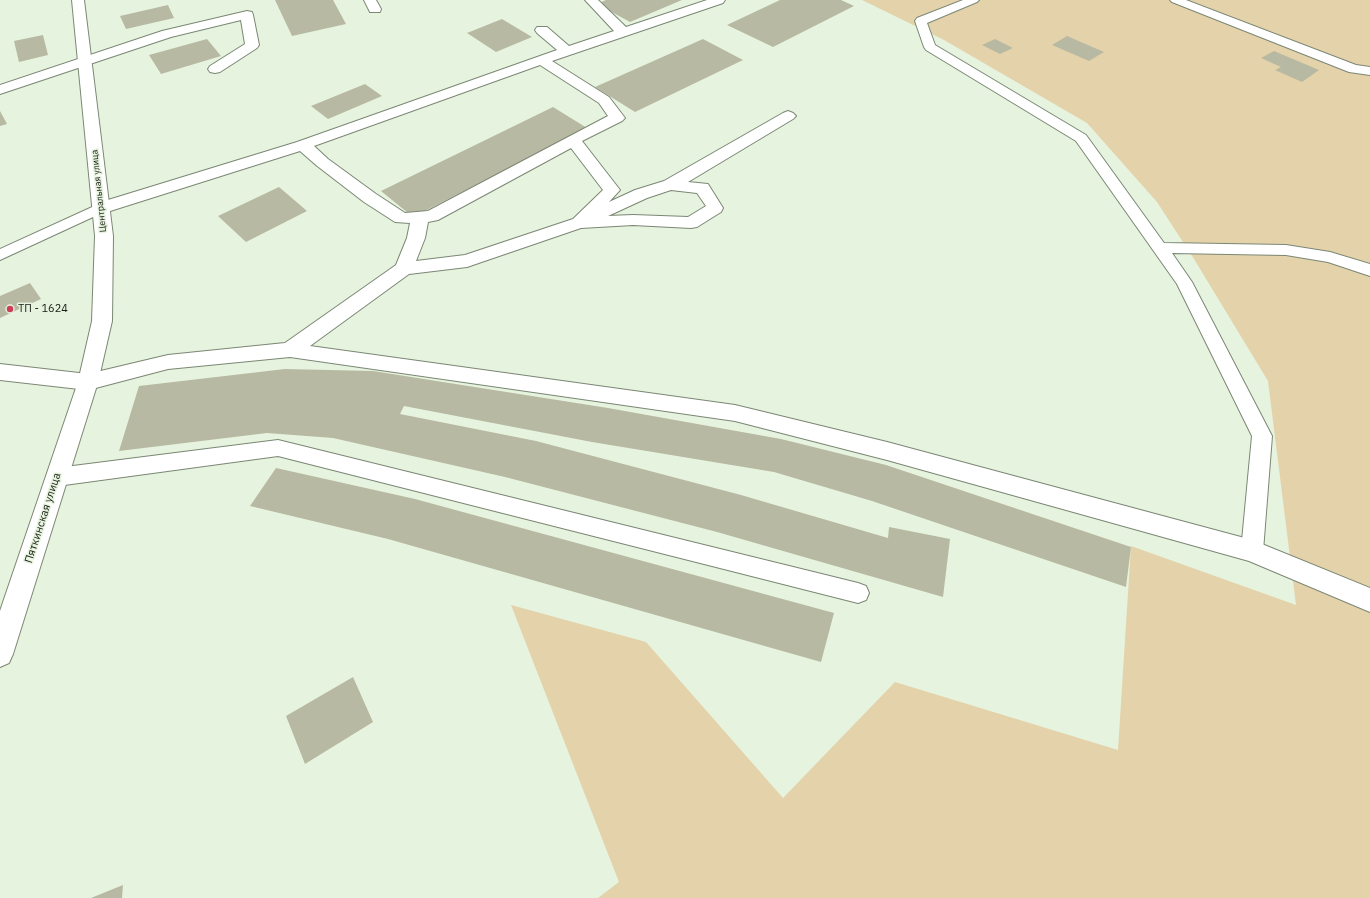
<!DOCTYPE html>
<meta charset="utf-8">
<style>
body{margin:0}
canvas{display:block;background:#e6f3de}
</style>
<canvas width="1370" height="898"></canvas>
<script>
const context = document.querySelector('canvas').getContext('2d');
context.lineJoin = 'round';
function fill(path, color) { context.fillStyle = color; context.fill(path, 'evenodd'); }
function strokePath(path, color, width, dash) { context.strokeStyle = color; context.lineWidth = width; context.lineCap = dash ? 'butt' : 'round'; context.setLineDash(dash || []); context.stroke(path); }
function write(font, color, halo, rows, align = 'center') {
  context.font = font + ' "IBM Plex Sans",sans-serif'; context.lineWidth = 3; context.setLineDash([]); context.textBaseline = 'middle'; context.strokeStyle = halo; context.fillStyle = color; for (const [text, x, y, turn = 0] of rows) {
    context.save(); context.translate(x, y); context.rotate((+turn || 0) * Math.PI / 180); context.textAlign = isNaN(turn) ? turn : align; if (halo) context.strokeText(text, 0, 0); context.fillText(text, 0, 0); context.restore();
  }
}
fill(new Path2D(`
 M862 0H1370V898H598L619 882 511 605 646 642 783 798 895 682 1118 750 1131 546 1296 605 1268 381 1194 259 1157 202 1087 123 944 40Z`), '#e4d2aa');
fill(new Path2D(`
 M275 0H333L346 24 292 36Z
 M606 0H682L630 22 597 4Z
 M780 0H841L854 6 773 47 727 25Z
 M168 5 174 18 126 29 120 16Z
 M502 19 532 37 496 52 467 33Z
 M43 35 48 55 19 62 14 41Z
 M1067 36 1104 52 1089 61 1052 45Z
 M207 39 221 56 161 74 149 55Z
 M703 39 743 60 635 112 595 87Z
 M995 39 1013 48 1000 54 982 45Z
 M1274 51 1319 70 1302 82 1275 70 1281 67 1261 58Z
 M365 84 382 96 328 119 311 106Z
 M553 107 587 128 413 217 381 191Z
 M0 111 7 124 0 126Z
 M279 187 307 211 246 242 218 216Z
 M30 283 41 299 0 318V296Z
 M285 369 373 371 608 408 781 439 886 465 1131 547 1126 587 872 501 774 472 592 442 404 406 400 414 536 441 741 495 888 538 889 527 950 539 943 597 717 532 505 477 333 438 267 433 119 451 139 386Z
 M276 468 415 499 834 613 821 662 388 539 250 506Z
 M353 677 373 722 305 764 286 716Z
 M123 885 122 898H91Z`), '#b8b9a2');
const lane = new Path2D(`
 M963 0H979L977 2 927 23 935 45 1086 135 1164 243 1286 245 1330 252 1370 264V276L1328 262 1286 255 1172 253 1192 282 1272 436 1263 551 1260 558 1252 561 1244 558 1241 551 1252 436 1177 284 1076 141 926 50 924 47 915 21 917 18Z
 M1170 0H1186L1356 65 1370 67V75L1349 72 1172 2Z
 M101 203 106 205 109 208 106 211 0 260V249Z
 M278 440 858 583 866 586 869 593 866 600 858 603 278 456 57 486 50 483 47 477 50 471 57 468Z`);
const street = new Path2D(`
 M364 0H376L381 9 380 12H370Z
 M585 0H598L626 27 707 0H725L723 3 552 61 609 97 625 118 622 121 582 141 620 190 609 202 635 190 664 181 783 113 788 111 793 113 796 116 793 119 688 182 708 184 723 208 721 212 697 227 691 228 633 225 581 228 467 267 409 274 310 346 735 405 887 442 1252 540 1370 588V612L1249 561 887 460 735 421 290 357 168 369 88 390 0 380V364L88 374 168 355 285 343 396 265 407 238 410 223 395 222 364 202 316 165 300 151 107 212 101 213 95 212 93 208 95 204 297 142 557 50 537 33 535 30 537 27H547L569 46 614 31ZM540 65 599 103 608 116 428 211 405 213 376 194 328 159 314 146ZM571 148 603 190 573 219 465 255 416 261 425 238 428 222 438 220ZM671 190 697 193 706 206 688 217 633 215 608 216 647 198Z
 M247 11 252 12 253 15 259 45 257 48 220 72 215 73 210 72 208 69 210 66 245 44 241 20 171 37 0 94V85L162 31Z`);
const secondary = new Path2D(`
 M72 0H84L113 236 112 321 98 382 13 654 9 663 0 667V611L78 382 92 321 95 236Z`);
strokePath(lane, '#7b8774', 2);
strokePath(street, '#7b8774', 2);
strokePath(secondary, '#7b8774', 2);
fill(lane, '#fff');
fill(street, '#fff');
fill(secondary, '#fff');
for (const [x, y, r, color] of [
 [10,309,4,"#ce3e56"]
]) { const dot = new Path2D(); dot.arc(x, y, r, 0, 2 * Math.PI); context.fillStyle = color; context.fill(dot); strokePath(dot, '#e6f3de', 1.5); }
write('9px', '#171c14', '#e6f3de', [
 ["Центральная улица",99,191,-96]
]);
write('11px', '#171c14', '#e6f3de', [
 ["ТП - 1624",18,309]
], 'left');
write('11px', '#171c14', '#e6f3de', [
 ["Пяткинская улица",43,518,-72]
]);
</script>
